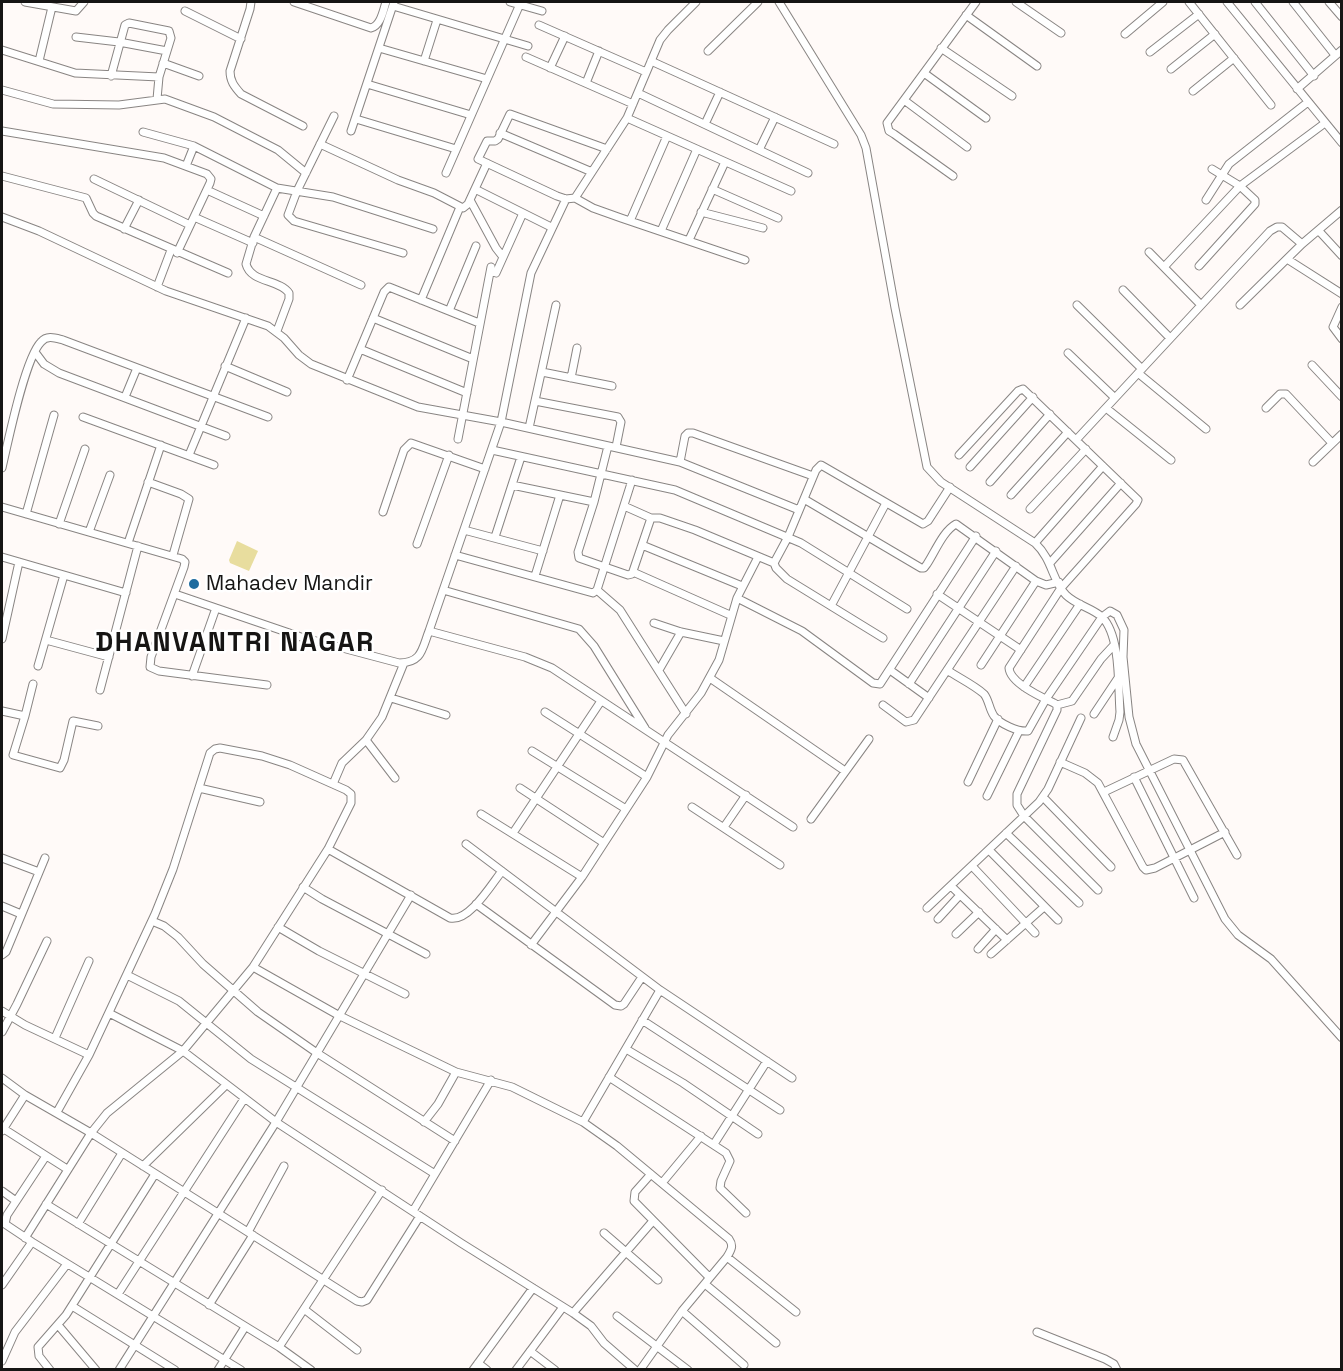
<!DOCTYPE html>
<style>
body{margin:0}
#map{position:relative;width:1343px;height:1371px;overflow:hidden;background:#fffaf8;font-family:"Space Grotesk",sans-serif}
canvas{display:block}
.frame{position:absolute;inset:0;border:3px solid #161514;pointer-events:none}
</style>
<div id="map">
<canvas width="1343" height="1371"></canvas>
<div class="frame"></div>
</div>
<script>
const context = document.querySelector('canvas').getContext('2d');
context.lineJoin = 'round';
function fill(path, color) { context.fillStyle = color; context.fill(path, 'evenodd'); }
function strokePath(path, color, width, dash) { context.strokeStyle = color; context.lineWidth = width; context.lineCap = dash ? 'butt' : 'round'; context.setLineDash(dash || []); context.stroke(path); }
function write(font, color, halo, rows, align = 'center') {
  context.font = font + ' "Space Grotesk",sans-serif'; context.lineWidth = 5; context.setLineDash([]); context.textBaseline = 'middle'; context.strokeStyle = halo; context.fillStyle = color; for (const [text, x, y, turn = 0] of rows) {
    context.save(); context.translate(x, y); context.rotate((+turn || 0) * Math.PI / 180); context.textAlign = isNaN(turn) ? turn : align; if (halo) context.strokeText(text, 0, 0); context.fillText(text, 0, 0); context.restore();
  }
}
fill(new Path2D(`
 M237 541 258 551 249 571 230 563 229 560Z`), '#e8dd9e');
const minor = new Path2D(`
 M25 2 76 11 84 2
 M251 2 250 9 230 71C230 81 234 86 241 94L303 126
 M294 2 371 28C381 25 383 11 386 2
 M510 2 542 11
 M779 2 861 135 866 148 895 308 927 467 941 482 1035 543C1053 560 1052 581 1066 595 1076 605 1092 608 1102 617 1121 636 1118 687 1120 712L1119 720 1113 737
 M1016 2 1061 33
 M1189 2 1271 105
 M1227 2 1342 143
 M1255 2 1314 76
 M1293 2 1335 55
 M1329 2 1342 17
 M393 6 528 46
 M185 11 241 39
 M966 15 1037 66
 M539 25 646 72
 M1125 34 1163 2
 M76 37 119 42 167 51
 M379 48 487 79
 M941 48 1012 96
 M2 50 75 73 159 77
 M708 51 758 2
 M1150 52 1199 14
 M526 57 633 104
 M39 61 52 7
 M424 61 437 20
 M651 61 834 144
 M163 63 199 76
 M550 68 565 36
 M1171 69 1215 34
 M924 73 986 118
 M111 76 125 25 129 23 169 31 171 38 159 77 157 99
 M586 83 599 51
 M367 84 471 115
 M1297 89 1342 50
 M2 90 53 104 119 105 165 99 214 117 278 150 306 173
 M1193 91 1234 58
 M638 93 808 173
 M904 100 967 147
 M334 116 297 191 288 215 294 221 403 253
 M627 118 791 191
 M356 119 456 149
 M705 124 720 92
 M2 131 164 158 207 174 211 179 210 183 177 253
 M351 131 394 2
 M143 132 194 146 277 188 333 197 433 229
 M500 133 592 172
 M320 144 398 180 434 193 463 208 468 204 487 163
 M607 149 510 114 498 139 495 141H487L478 159 557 196 566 199 575 198 627 118 660 40 668 30 696 2
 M759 150 775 117
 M186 166 194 146
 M446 173 520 4
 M2 176 86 198 93 213 96 216 228 273
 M953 176 894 134 889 131 887 123 976 2
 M94 179 190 225
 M475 189 551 227
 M712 189 778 218
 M207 190 264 216
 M575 198 593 208 621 218 745 260
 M470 200 496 248 503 257
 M1206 200 1229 164 1308 102
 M701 212 763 228
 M2 217 39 231 166 291 268 326 284 338 299 355 311 364 418 407 501 422 680 462 799 510
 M194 217 253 243
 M630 221 667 136
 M124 229 139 200
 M661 231 697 149
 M1319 231 1342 256
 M254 237 361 285
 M689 240 725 162
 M1149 252 1201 305
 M1287 259 1342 294
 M1199 266 1255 204V200L1240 186 1212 169
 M1164 267 1240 186 1325 123
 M496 273 523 213
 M157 287 171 250
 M1123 290 1170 338
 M421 300 460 207
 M1077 305 1142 369
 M1240 305 1302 244 1342 210
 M1342 307 1333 327 1342 339
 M449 311 476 246
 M373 318 473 359
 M277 331 289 299V293C279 279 251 283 246 264L254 237 277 188
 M360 349 467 393
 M35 352 44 364 59 373 226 436
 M1068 353 1115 398
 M1312 365 1342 397
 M225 366 287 392
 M542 372 612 386
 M1138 373 1206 429
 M571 378 577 348
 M347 380 384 292 389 287 479 323
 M125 397 137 368
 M535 401 618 417 621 422 616 447
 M1106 408 1171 460
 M1266 408 1280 394H1286L1332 443
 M83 417 214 465
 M529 428 556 305
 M458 439 491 267
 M1076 440 1270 231 1277 227H1282L1302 244
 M608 446 594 502 578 552 579 558 628 575 632 574 651 518 624 506
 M492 450 675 490 801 543 907 609
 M189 455 246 318
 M959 455 1018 391 1023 389 1138 500 1136 504 1061 588 1009 668C1010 683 1041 697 1054 703L1057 705V710L1017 794V805L1024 816 1098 890
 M680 462 685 436 688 433H693L813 476
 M1313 462 1342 434
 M970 467 1033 397
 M2 468C8 442 25 358 41 342 47 335 55 338 63 340L268 417
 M148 482 181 494 189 499 173 555
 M990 482 1050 414
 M512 485 594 502
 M1011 495 1068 432
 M804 499 921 568H924L927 564C935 552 943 531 956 524L1036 581 1046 585 1059 582
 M2 507 182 559 185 562 184 567 151 657 150 667 159 671 267 685
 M1030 509 1086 449
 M383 512 404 450 411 443 485 469
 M26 514 54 415
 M651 518H660L695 530 774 563 788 537 816 470 821 465 923 524 928 521 950 487
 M59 524 85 449
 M464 530 543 551
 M89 532 110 475
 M495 537 521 457
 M128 543 161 445
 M1035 543 1103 466
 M417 544 449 455
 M642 545 742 586
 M455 555 593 593 597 590 632 480
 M2 557 126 593
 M774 563 776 568 787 579 883 638
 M1050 563 1121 483
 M633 572 730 615
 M535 576 560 495
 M443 590 579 629 594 646 645 728
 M597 590 620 610 686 714
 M175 594 301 637 399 663C422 663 422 649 429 631L501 422 531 273 566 199
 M937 594 1021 650
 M737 598 802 631 873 683 880 684 976 536
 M831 606 886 503
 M654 623 681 632 724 641
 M429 631 525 657 552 668 793 827
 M2 639 19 562
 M46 640 109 657
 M981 665 1036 581
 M38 666 64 575
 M659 670 681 632
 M890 670 929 698
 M947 670C959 678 974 685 984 694 989 700 989 709 994 716 1000 724 1018 732 1028 731L1046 699 1102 617 1110 611 1117 615 1124 630 1123 657 1129 717 1136 744 1225 919 1238 935 1271 959 1342 1038
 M192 676 216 608
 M710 678 845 771
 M909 684 996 551
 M1024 687 1080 604
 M100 690 138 546
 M391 698 446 715
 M883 705 906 722 914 720 1016 566
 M1057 705 1072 701 1101 659 1114 645
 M2 711 25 716 13 755 60 768 64 760 73 721 98 726
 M545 712 647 777
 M1094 714 1118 678
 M25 716 33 684
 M366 740 395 778
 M532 751 626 809
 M1060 762 1085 773 1098 783 1143 867 1146 870 1155 868 1225 832
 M1134 777 1194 898
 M968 782 998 719
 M333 784 342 763 366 740 382 717 404 663
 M199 788 260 802
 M520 788 604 843
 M1104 792 1174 759 1183 760 1237 855
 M987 796 1019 731
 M1043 797 1111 867
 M692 807 780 865
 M481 814 582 877
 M811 819 869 739
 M724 827 746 795
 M513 833 601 701
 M1006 833 1079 903
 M466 844 660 990 792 1078
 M328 849 450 918C469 922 491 885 502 871
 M989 850 1058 920
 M2 858 39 872
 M972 866 1035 933
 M951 886 1007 940
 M303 887 322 899 426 954
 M476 904 615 1005 621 1006 624 1004 642 977
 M2 906 21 914
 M927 908 1039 802 1048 789 1081 718
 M938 919 960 895
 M152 921 164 926 178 937 203 964 258 1012 317 1053 455 1141
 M278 927 319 951 405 994
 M956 934 979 912
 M531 945 582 877 647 777 668 735 701 693 719 660 737 598 758 557
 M978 949 996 929
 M991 954 1044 907
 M2 955 6 952 45 858
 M253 967 338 1015 456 1072 512 1087 583 1122 617 1146 729 1239C734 1246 731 1250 727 1257L682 1311 640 1370
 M127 975 179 1001 251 1059 435 1174
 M2 1011 25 1025 89 1055
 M109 1013 183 1051 276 1122 461 1243 573 1313 591 1326 604 1343 635 1370
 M642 1020 780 1110
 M2 1032 17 1004 47 941
 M55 1038 89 961
 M626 1049 683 1083 758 1134
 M609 1077 726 1153 730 1161 721 1181 720 1188 746 1213
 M2 1078 25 1095 91 1133 357 1301 362 1302 367 1300 420 1216
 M424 1122 438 1104 456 1072
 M583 1122 660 990
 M4 1129 67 1169
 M2 1131 25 1095
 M714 1144 767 1061
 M46 1156 7 1215 5 1224 32 1242 241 1370
 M143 1166 226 1085
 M651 1174 635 1192 634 1201 709 1277
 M662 1183 701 1136
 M2 1191 16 1201
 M46 1204 279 1347 311 1370
 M413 1211 491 1080
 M78 1224 122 1153
 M248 1232 284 1166
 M604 1233 658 1280
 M25 1238 91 1133 107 1113 183 1051 253 967 328 849 351 803V794L346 790 290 765 262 756 220 748 215 749 210 753 173 869 155 914 89 1055 57 1112
 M727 1257 796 1312
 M705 1284 776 1343
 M2 1285 32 1242
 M118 1294 244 1099
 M209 1305 253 1235
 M72 1306 175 1370
 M304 1309 357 1350
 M682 1311 744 1365
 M573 1313 652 1222
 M617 1316 688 1370
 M58 1325 96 1370
 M1037 1332 1105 1359 1114 1364 1117 1370
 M279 1347 382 1190
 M530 1351 555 1370
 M2 1361 15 1332 67 1264
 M478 1363 487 1370
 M50 1370 39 1356 38 1347 66 1315 155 1174
 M119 1370 276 1122 411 895
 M218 1370 245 1327
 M473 1370 533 1288
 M516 1370 563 1307`);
strokePath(minor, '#898583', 9);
strokePath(minor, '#fff', 7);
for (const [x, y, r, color] of [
 [194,584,6,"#1f6c9f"]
]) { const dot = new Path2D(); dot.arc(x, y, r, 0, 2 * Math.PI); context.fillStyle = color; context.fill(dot); strokePath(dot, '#fff', 2); }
write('21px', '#161514', '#fff', [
 ["Mahadev Mandir",206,584]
], 'left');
context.letterSpacing = '1.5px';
write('bold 27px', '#161514', '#fff', [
 ["DHANVANTRI NAGAR",235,644]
]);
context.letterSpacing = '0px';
</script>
